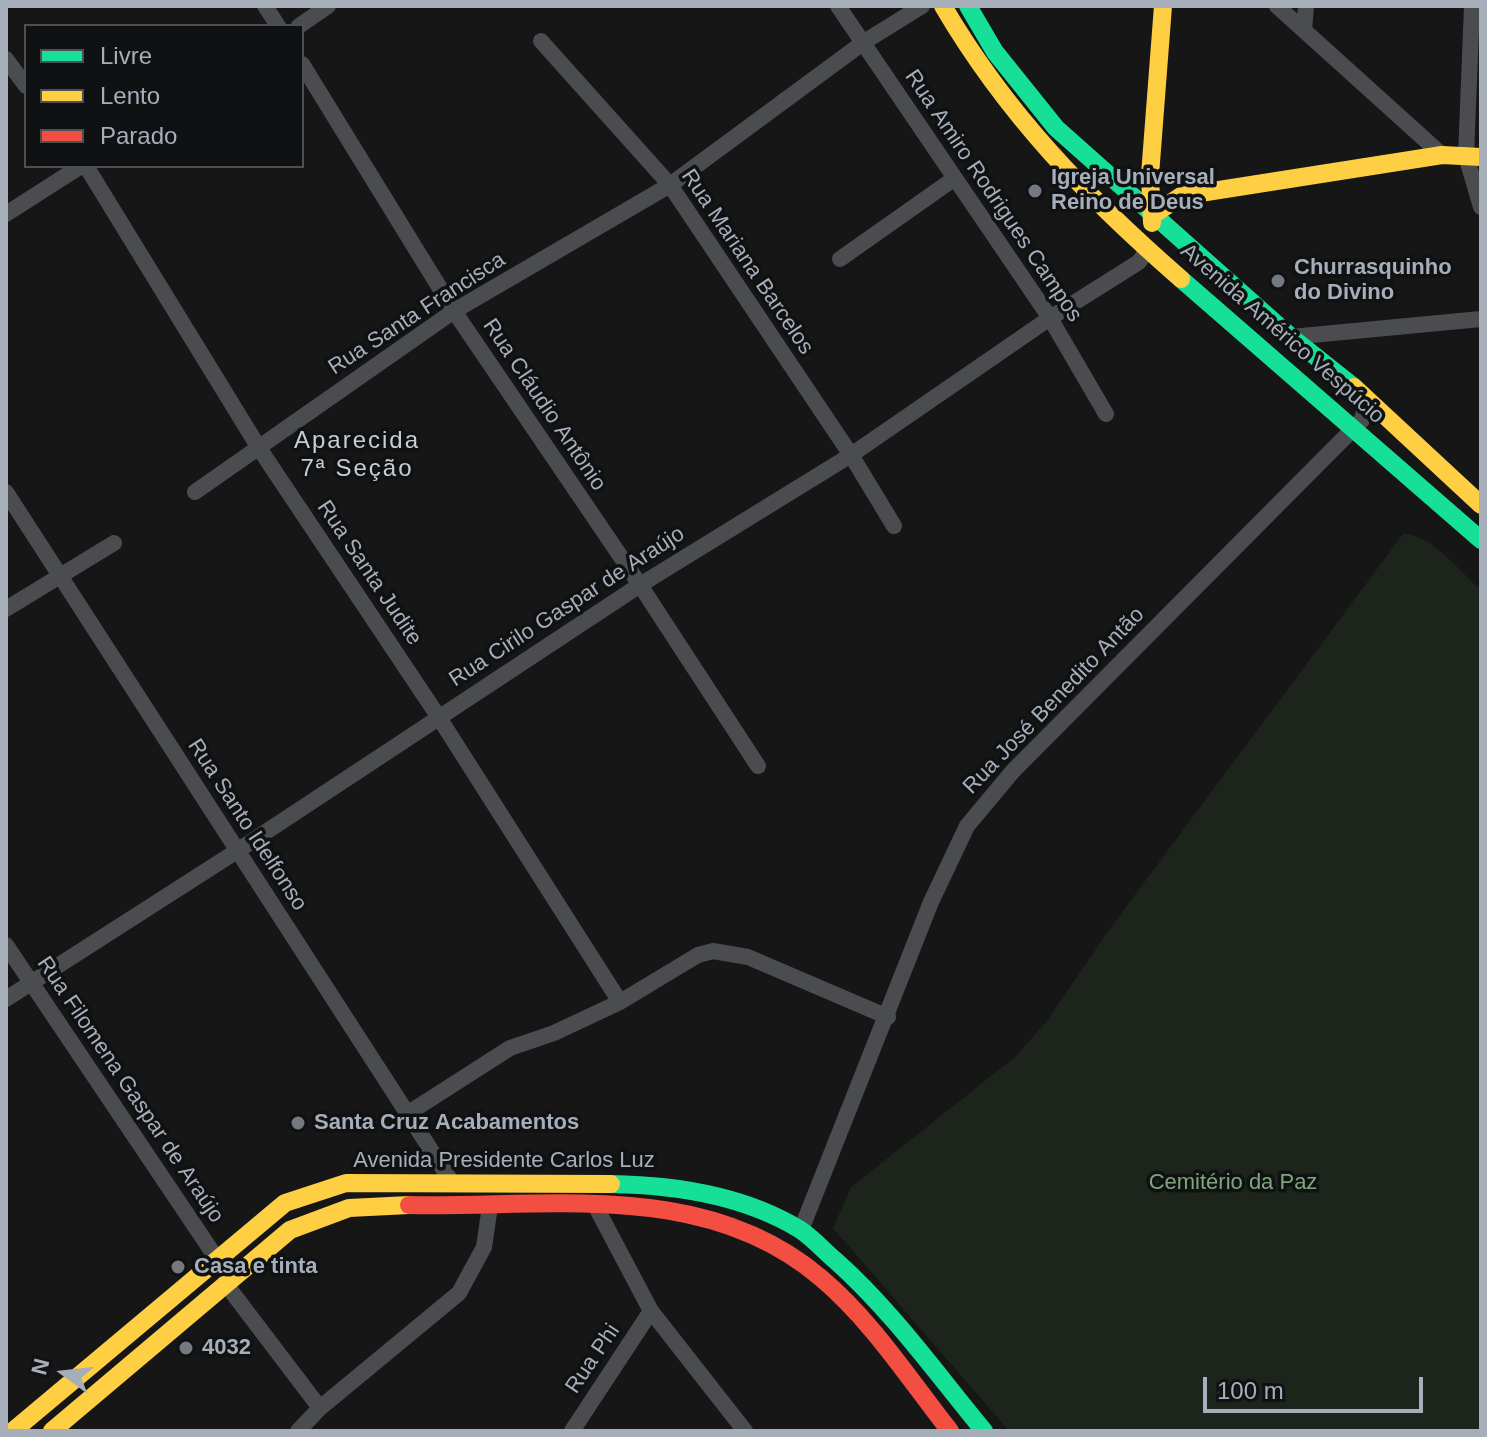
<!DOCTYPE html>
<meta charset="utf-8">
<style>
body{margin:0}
#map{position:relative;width:1487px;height:1437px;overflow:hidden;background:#161617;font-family:Arial,sans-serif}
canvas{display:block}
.frame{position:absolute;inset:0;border:8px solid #a6aeb9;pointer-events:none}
.legend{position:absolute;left:24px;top:24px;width:280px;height:144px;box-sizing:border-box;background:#101113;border:2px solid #4c5055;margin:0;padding:10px 14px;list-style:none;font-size:24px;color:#a6aeb9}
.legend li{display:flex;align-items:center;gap:16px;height:40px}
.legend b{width:40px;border:2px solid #4c5055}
.north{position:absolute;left:24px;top:1333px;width:80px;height:80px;-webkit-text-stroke:6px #101113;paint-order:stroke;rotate:285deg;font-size:22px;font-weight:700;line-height:32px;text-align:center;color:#a6aeb9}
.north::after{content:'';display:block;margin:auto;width:28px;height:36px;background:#a6aeb9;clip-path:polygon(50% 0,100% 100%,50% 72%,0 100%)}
.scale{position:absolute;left:1203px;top:1377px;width:220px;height:36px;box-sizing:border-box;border:4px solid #a6aeb9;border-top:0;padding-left:10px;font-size:24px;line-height:28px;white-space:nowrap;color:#a6aeb9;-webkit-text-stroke:6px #101113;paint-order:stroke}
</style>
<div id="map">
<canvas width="1487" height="1437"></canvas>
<div class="frame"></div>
<ul class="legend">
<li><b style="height:10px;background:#16e098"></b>Livre</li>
<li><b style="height:10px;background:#ffcf43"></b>Lento</li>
<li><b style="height:10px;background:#f24e42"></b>Parado</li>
</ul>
<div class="north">N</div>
<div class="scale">100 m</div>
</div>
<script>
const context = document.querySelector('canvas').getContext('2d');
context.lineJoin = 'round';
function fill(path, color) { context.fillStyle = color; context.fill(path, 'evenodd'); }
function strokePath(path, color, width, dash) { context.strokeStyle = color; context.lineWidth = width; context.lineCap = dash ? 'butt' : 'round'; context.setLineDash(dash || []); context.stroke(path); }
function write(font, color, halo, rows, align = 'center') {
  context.font = font + ' Arial,sans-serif'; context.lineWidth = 7; context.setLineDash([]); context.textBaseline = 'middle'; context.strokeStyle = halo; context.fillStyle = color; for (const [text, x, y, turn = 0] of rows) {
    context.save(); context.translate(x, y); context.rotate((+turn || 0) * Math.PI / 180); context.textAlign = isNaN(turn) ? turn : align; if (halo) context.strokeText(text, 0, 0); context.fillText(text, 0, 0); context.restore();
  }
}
fill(new Path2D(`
 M1403 534C1431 534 1461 572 1481 590V1431H1009L833 1228 851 1187 1015 1057 1046 1022 1111 927Z`), '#1c241c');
strokePath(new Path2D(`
 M265 6 278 26
 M838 6 1050 318 1106 414
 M1277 6 1442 155
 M1472 6 1466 156 1481 207
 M299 26 328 6
 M1304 30 1306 6
 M541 41 670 185 851 455 894 526
 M6 59 26 86
 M302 64 454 311 640 585 758 766
 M86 166 259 448 438 716 620 1002
 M6 214 81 166
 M840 259 955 178
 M1291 337 1481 319
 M6 492 451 1181
 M195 492 454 311 670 185 864 42 922 6
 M6 609 114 543
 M6 945 217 1259
 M6 999 237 851 640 585 851 455 1050 318 1139 262 1148 249
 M407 1114 510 1048 554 1033 620 1002 698 955 713 951 748 957 888 1017
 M596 1207 651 1311 745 1431
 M801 1230 931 902 967 826 1013 771 1362 420 1366 403 1363 394
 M225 1283 320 1408
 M298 1431 320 1408 459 1293 484 1247 490 1206
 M572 1431 651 1311`), '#4a4c50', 16);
strokePath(new Path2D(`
 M968 6 995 52 1056 128 1291 337 1354 387
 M1181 279 1481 540
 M611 1184C675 1185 743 1195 799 1229 812 1237 824 1251 836 1261 892 1311 936 1373 984 1431`), '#16e098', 18);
strokePath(new Path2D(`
 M943 6C1007 115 1086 196 1181 279
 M1153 215 1181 196 1442 155 1481 157
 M1152 223 1150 175 1163 6
 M1354 387 1481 505
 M13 1431 285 1203 346 1183 611 1184
 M52 1431 290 1230 349 1208 409 1205`), '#ffcf43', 18);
strokePath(new Path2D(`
 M409 1205C551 1208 705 1179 821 1278 872 1321 909 1379 950 1431`), '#f24e42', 18);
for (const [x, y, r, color] of [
 [1035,191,8,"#747980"],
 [1278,281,8,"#747980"],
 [298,1123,8,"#747980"],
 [178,1267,8,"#747980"],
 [186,1348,8,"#747980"]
]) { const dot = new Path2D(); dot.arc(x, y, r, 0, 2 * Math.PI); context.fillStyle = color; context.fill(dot); strokePath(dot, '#101113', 3); }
write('bold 22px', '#a6aeb9', '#101113', [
 ["Igreja Universal",1051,178],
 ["Reino de Deus",1051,203],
 ["Churrasquinho",1294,268],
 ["do Divino",1294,293],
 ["Santa Cruz Acabamentos",314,1123],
 ["Casa e tinta",194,1267],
 ["4032",202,1348]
], 'left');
write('22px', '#a6aeb9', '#101113', [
 ["Rua Amiro Rodrigues Campos",993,196,56],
 ["Rua Mariana Barcelos",747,262,56],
 ["Rua Santa Francisca",417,314,-33],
 ["Avenida Américo Vespúcio",1282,334,41],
 ["Rua Cláudio Antônio",544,405,56],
 ["Rua Santa Judite",369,573,56],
 ["Rua Cirilo Gaspar de Araújo",567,607,-33],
 ["Rua José Benedito Antão",1054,701,-46],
 ["Rua Santo Idelfonso",247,825,57],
 ["Rua Filomena Gaspar de Araújo",130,1090,56],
 ["Avenida Presidente Carlos Luz",504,1161],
 ["Rua Phi",593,1359,-56]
]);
write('22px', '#7ea67b', '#101113', [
 ["Cemitério da Paz",1233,1183]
]);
context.letterSpacing = '2px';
write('24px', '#c7cdd5', '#101113', [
 ["Aparecida",357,441],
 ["7ª Seção",357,469]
]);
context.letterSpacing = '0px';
</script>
